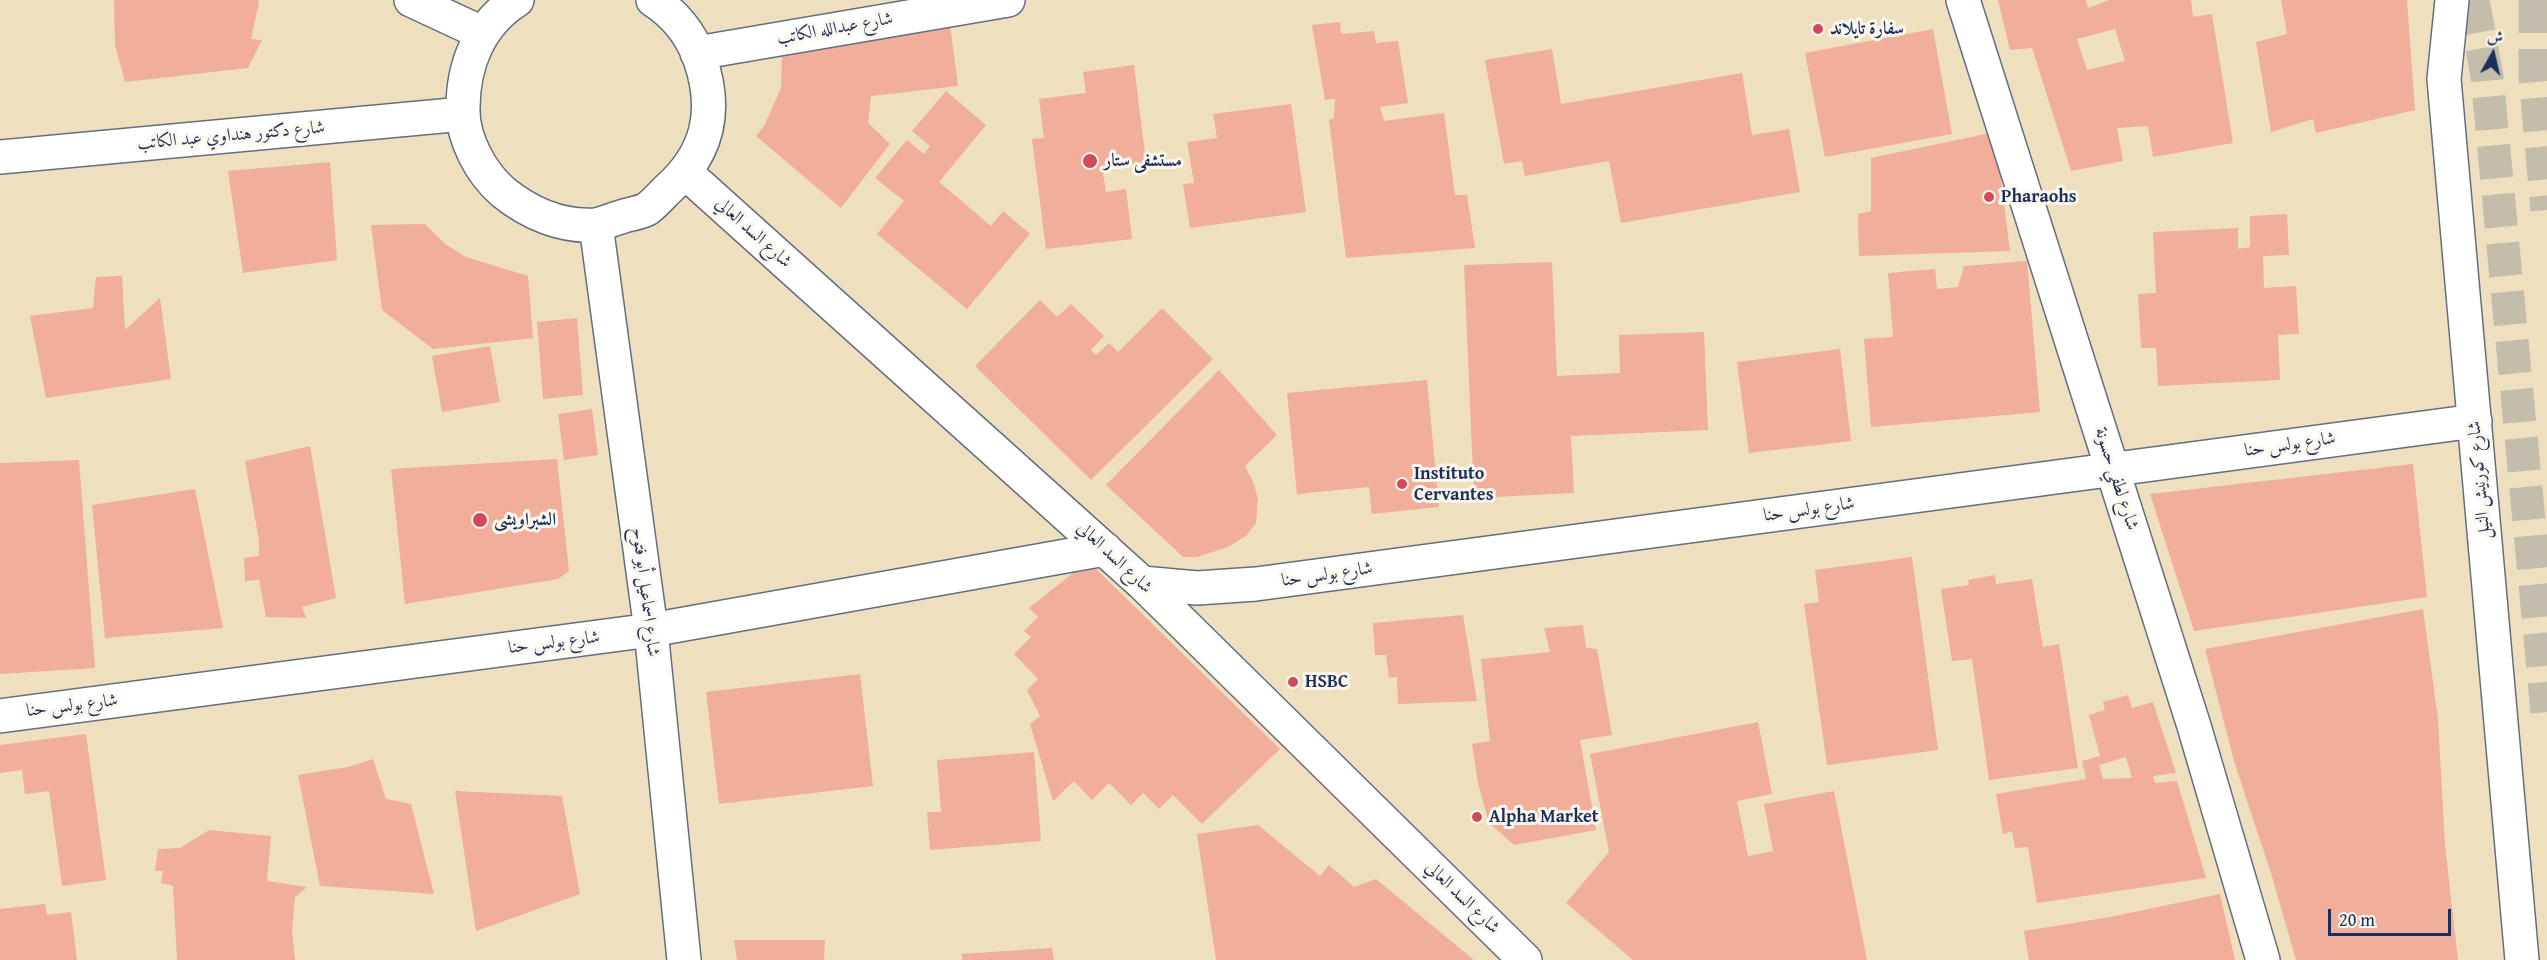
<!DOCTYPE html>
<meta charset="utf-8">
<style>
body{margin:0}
#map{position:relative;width:2547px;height:960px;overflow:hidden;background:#eee0bf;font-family:"Gentium Book Plus",Amiri,serif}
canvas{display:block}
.north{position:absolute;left:2463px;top:24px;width:60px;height:60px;-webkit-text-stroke:4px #fbf7ec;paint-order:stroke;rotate:8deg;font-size:16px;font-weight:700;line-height:24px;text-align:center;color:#1b2f5e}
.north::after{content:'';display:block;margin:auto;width:21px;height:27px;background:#1b2f5e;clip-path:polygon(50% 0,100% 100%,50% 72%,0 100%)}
.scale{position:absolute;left:2328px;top:909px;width:123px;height:27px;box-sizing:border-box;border:3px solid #1b2f5e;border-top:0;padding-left:8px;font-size:18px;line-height:21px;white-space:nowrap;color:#1b2f5e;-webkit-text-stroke:4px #fbf7ec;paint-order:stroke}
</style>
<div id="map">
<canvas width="2547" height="960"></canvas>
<div class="north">ش</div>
<div class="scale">20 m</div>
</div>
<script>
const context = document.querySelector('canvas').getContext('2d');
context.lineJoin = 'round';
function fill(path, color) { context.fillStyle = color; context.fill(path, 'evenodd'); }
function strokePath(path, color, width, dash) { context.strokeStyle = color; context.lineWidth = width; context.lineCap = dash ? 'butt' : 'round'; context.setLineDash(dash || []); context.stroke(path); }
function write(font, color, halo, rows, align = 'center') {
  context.font = font + ' "Gentium Book Plus",Amiri,serif'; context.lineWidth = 6; context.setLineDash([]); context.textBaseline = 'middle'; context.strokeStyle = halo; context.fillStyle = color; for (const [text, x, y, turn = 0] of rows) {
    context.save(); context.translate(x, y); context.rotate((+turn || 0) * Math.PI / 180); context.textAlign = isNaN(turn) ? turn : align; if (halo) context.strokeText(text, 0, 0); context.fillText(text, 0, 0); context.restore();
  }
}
fill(new Path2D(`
 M114 0H258L259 3 251 39 262 40 248 68 125 82 115 45Z
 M1998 0H2086L2088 8 2109 0H2191L2193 17 2212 14 2233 143 2153 157 2148 126 2117 128 2123 161 2071 171 2032 48 2010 50ZM2115 29 2125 61 2087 70 2077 39Z
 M2281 0H2407L2415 110 2316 133 2313 119 2271 132 2256 42 2287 34Z
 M1340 22 1341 34 1374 31 1376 43 1398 41 1408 103 1380 107 1384 121 1444 113 1455 195H1467L1475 248 1346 258 1329 120 1334 118 1335 99 1325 100 1312 25Z
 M950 25 958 86 871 96 868 123 890 144 841 208 756 136 764 126 781 88 782 49Z
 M1933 29 1952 134 1825 157 1805 53Z
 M1552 49 1561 104 1742 73 1752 135 1789 129 1800 192 1621 223 1609 161 1525 176 1522 161 1504 164 1485 60Z
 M1134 65 1146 162 1102 167 1106 192 1126 189 1132 239 1046 249 1032 139 1044 138 1039 99 1086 93 1083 72Z
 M946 91 986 125 939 182 991 226 1003 211 1030 234 967 309 877 234 904 201 875 178 907 140 924 154 930 146 912 131Z
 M1291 104 1306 212 1190 228 1183 184 1194 183 1187 142 1217 138 1213 114Z
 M1995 132 2010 251 1859 256 1858 214 1871 211V158Z
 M330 162 337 260 243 273 228 171Z
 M2287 214 2289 255 2263 256 2264 288 2296 286 2299 334 2278 335 2280 380 2158 386 2156 348H2141L2138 294 2156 293 2153 232 2238 228V249L2250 247V216Z
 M425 224 445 244 466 257 528 276 533 338 433 349 382 310 371 225Z
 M2027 261 2040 412 1871 427 1864 339 1893 337 1888 273 1935 269 1937 289 1958 287 1964 266Z
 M1552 262 1557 376 1620 373 1619 335 1704 332 1708 430 1571 436 1574 493 1474 498 1464 265Z
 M122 276 125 330 160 298 171 379 46 398 30 316 93 308 96 277Z
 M1040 300 1057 317 1071 304 1104 336 1091 350 1096 355 1109 343 1118 352 1162 308 1213 359 1091 480 975 366Z
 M577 318 583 395 543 399 537 322Z
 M490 346 500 402 442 412 432 356Z
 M1840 349 1851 441 1749 453 1737 362Z
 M1219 370 1277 435 1245 466 1254 484 1258 500 1256 523 1246 536 1228 547 1197 557H1183L1106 485Z
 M1427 380 1439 507 1372 514 1369 487 1297 494 1287 393Z
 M592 409 598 455 564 460 558 414Z
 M310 446 336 598 302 607 306 618 266 617 259 580 245 581 244 558 259 556V541L245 461Z
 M557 459 569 571 558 579 405 604 391 469Z
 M79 460 95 668 0 674V463Z
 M2413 464 2427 597 2194 631 2150 494Z
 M195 489 223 628 105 638 92 505Z
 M1912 557 1938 750 1827 765 1804 604 1819 602 1815 570Z
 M1088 561 1280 749 1202 824 1173 795 1159 809 1143 793 1131 805 1109 783 1092 800 1074 781 1053 801 1030 724 1040 716 1027 690 1038 679 1014 654 1031 637 1024 631 1038 617 1029 608Z
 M1995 575 1996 584 2032 579 2043 647 2059 644 2078 768 1989 780 1972 659 1952 661 1941 589 1969 585 1968 580Z
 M2423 609 2438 719 2445 845 2458 960H2296L2271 873 2234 761 2205 649Z
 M1463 615 1477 701 1398 704 1397 677 1389 678 1386 655H1375L1373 623Z
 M1583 625 1586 648 1597 649 1612 735 1580 740 1596 830 1514 845 1489 823 1478 783 1472 744 1490 741 1481 659 1550 652 1544 628Z
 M860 674 873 786 719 804 706 692Z
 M2128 695 2132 708 2153 702 2176 773 2153 776 2155 783 2177 781 2206 878 2037 903 2028 847 2015 848 2012 831 2003 834 1996 794 2086 779 2082 761 2100 756 2089 715 2105 710 2103 702ZM2126 757 2132 778 2103 779 2099 765Z
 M1758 722 1772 794 1737 801 1748 856 1773 851 1764 804 1834 791 1867 960H1633L1566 903 1609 852 1590 754Z
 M86 734 106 880 62 886 49 791 25 794 22 770 0 773V745Z
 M1034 752 1041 841 930 850 927 812H941L937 760Z
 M373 759 386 799 411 804 434 894 320 886 298 775 348 767Z
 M455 791 562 796 580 894 476 931Z
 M1258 825 1320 876 1329 865 1354 887 1376 879 1474 960H1216L1197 834Z
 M209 830 271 836 267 881 307 887 295 897 292 931 295 960H177L173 886 161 883 163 871H155L158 849 180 848Z
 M2220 894 2235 960H2029L2024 931 2110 917Z
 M45 904 47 915 71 912 77 960H0V909Z
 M734 940H825L824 960H737Z
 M1052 948 1054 960H963L961 954Z`), '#f0ae9b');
strokePath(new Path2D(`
 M2473 0 2487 76 2547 712
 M2535 0V75L2547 210`), '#c4bdac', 33, [33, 16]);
const minor = new Path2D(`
 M411 0 482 33
 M517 0C479 24 463 65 463 108 462 138 481 173 503 192 529 213 561 227 595 225 603 224 613 219 621 217 629 214 640 213 647 209 654 204 661 196 667 190 708 154 718 111 700 59 691 34 676 15 653 0
 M1963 0 2194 726 2263 960
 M697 53 1008 0
 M0 157 463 114
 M686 173 1142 583 1525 960
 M596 225 651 630 684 960
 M1142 583 1197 588 1256 584 2475 421
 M0 716 651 630 1105 549`);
const primary = new Path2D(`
 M2452 0 2444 79 2522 960`);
strokePath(minor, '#656d80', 36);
strokePath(primary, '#656d80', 36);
strokePath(minor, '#fff', 33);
strokePath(primary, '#fff', 33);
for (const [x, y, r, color] of [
 [1818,29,6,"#d1495b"],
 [1090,161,8,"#d1495b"],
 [1989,197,6,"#d1495b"],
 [1402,484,6,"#d1495b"],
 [480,520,8,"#d1495b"],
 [1293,682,6,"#d1495b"],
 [1477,817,6,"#d1495b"]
]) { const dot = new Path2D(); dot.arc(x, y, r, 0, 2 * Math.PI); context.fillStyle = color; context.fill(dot); strokePath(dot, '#fbf7ec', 2); }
write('18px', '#1b2f5e', '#fbf7ec', [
 ["شارع عبدالله الكاتب",835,29,-10],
 ["شارع دكتور هنداوي عبد الكاتب",231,136,-5],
 ["شارع السد العالي",753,233,42],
 ["شارع بولس حنا",2290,445,-8],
 ["شارع لطفي حسونة",2116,479,72],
 ["شارع كورنيش النيل",2480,480,-95],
 ["شارع بولس حنا",1809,510,-8],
 ["شارع السد العالي",1114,558,43],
 ["شارع بولس حنا",1327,575,-8],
 ["شارع اسماعيل أبو فتوح",645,592,83],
 ["شارع بولس حنا",554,643,-7],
 ["شارع بولس حنا",72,706,-7],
 ["شارع السد العالي",1462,898,44]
]);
write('bold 18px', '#1b2f5e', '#fbf7ec', [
 ["سفارة تايلاند",1830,29],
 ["مستشفى ستار",1104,161],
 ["Pharaohs",2001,197],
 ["Instituto",1414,474],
 ["Cervantes",1414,495],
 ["الشبراويشى",494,520],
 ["HSBC",1305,682],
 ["Alpha Market",1489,817]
], 'left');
</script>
